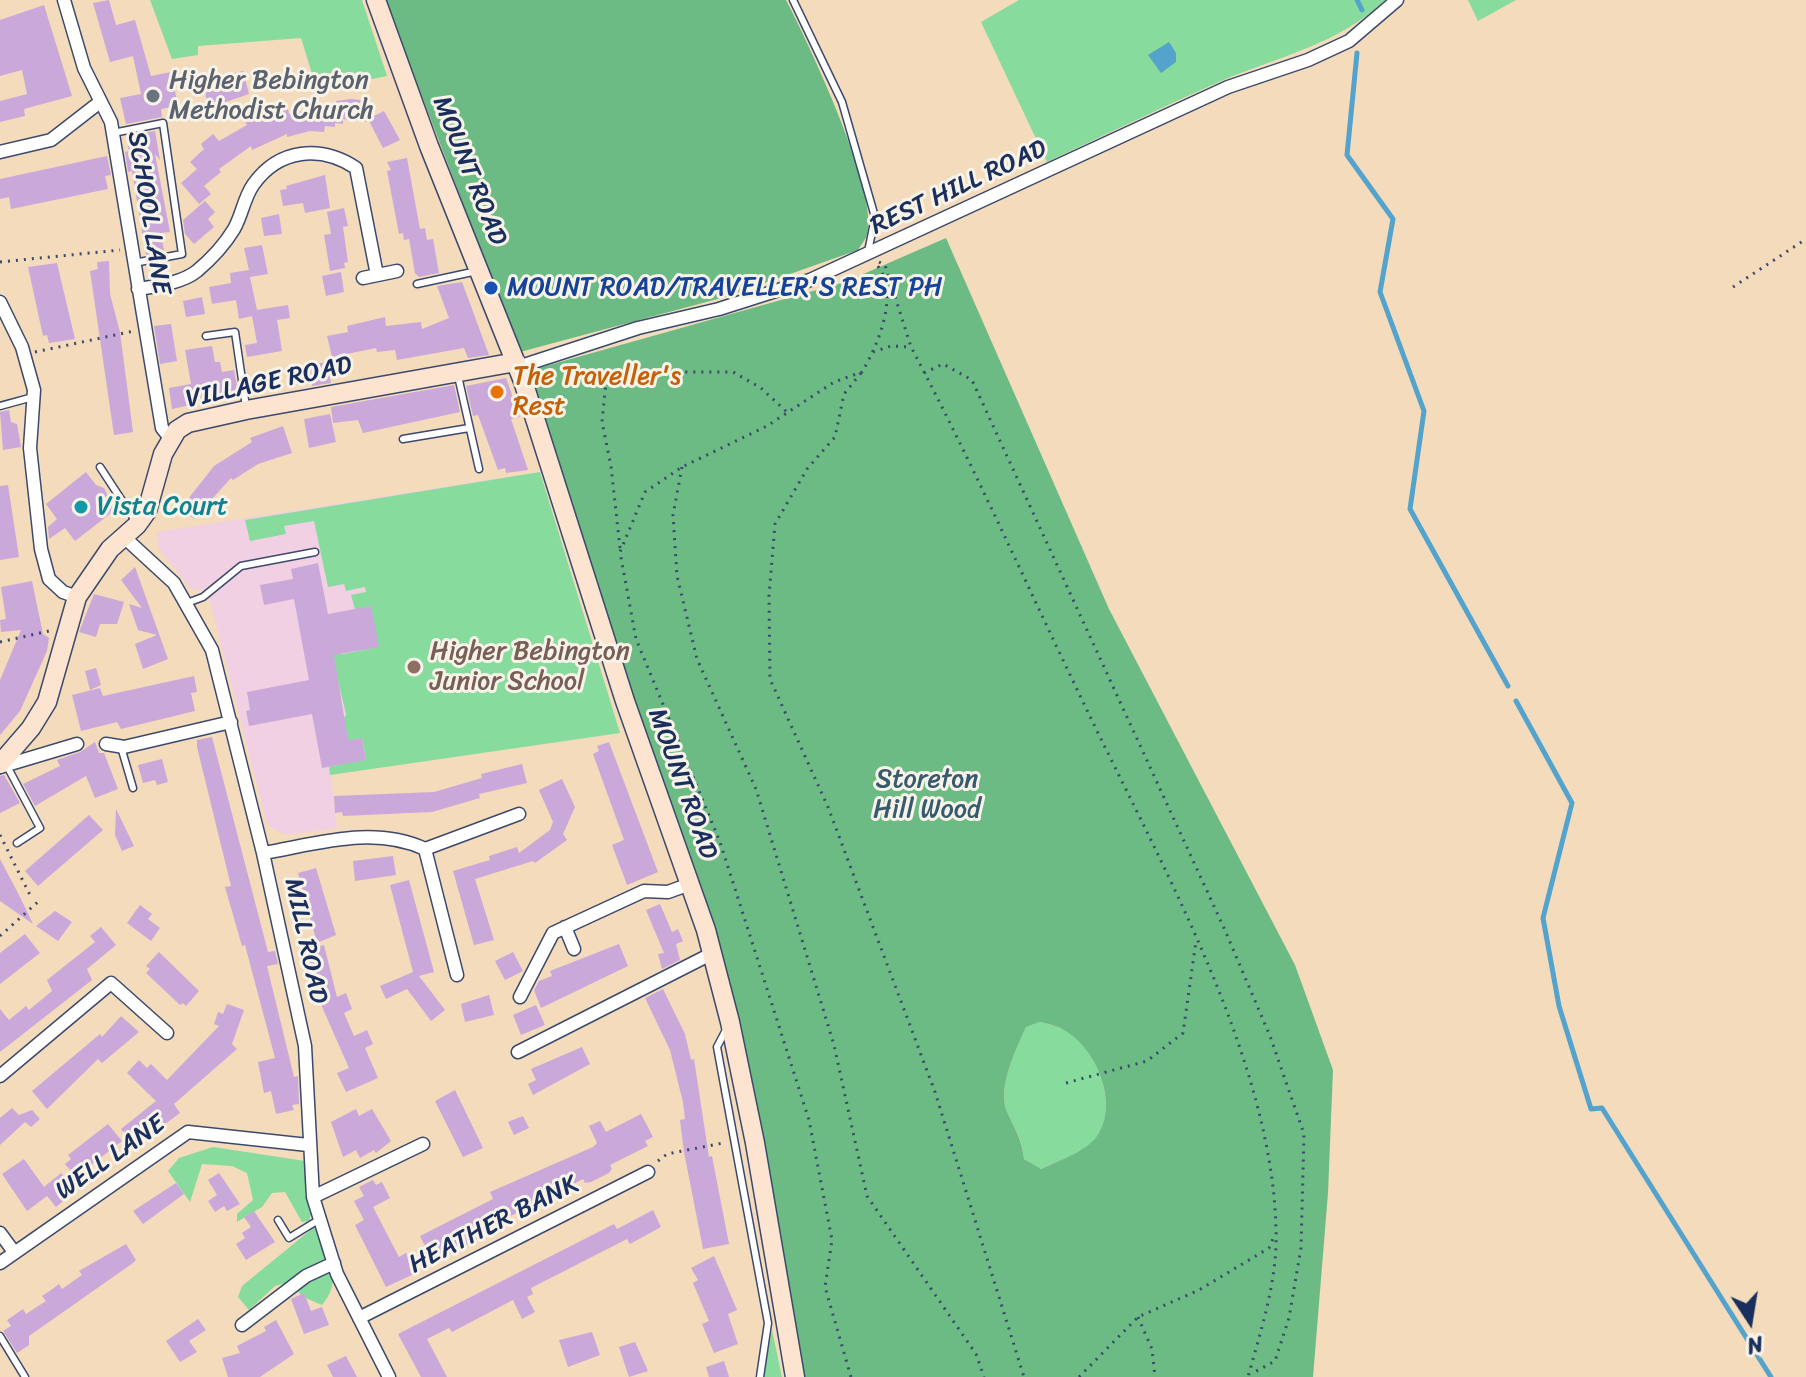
<!DOCTYPE html>
<style>
body{margin:0}
#map{position:relative;width:1806px;height:1377px;overflow:hidden;background:#f3dbbc;font-family:Sriracha,sans-serif}
canvas{display:block}
.north{position:absolute;left:1710px;top:1281px;width:80px;height:80px;-webkit-text-stroke:6px #f7f3e8;paint-order:stroke;rotate:168deg;font-size:22px;font-weight:700;line-height:32px;text-align:center;color:#1b2f5e}
.north::after{content:'';display:block;margin:auto;width:28px;height:36px;background:#1b2f5e;clip-path:polygon(50% 0,100% 100%,50% 72%,0 100%)}
</style>
<div id="map">
<canvas width="1806" height="1377"></canvas>
<div class="north">N</div>
</div>
<script>
const context = document.querySelector('canvas').getContext('2d');
context.lineJoin = 'round';
function fill(path, color) { context.fillStyle = color; context.fill(path, 'evenodd'); }
function strokePath(path, color, width, dash) { context.strokeStyle = color; context.lineWidth = width; context.lineCap = dash ? 'butt' : 'round'; context.setLineDash(dash || []); context.stroke(path); }
function write(font, color, halo, rows, align = 'center') {
  context.font = font + ' Sriracha,sans-serif'; context.lineWidth = 6; context.setLineDash([]); context.textBaseline = 'middle'; context.strokeStyle = halo; context.fillStyle = color; for (const [text, x, y, turn = 0] of rows) {
    context.save(); context.translate(x, y); context.rotate((+turn || 0) * Math.PI / 180); context.textAlign = isNaN(turn) ? turn : align; if (halo) context.strokeText(text, 0, 0); context.fillText(text, 0, 0); context.restore();
  }
}
fill(new Path2D(`
 M540 472 620 733 331 774 337 828 287 835 277 831 267 824 210 601 203 590 191 589 159 549 157 532Z`), '#f1d0e3');
fill(new Path2D(`
 M150 0H362L387 76 317 90 301 38 198 46V55L172 59Z
 M1019 0H1385C1340 44 1277 57 1221 81 1162 107 1105 135 1047 162L981 22Z
 M1468 0H1516L1478 21Z
 M540 472 620 733 330 775 329 767 366 759 362 738 333 743 346 714 331 652 343 654 378 647 355 609 351 595 366 592 365 587 346 591 344 584 328 587 314 521 284 526 286 534 250 541 245 520Z
 M1040 1022C1047 1024 1058 1026 1064 1029 1096 1048 1118 1101 1099 1134 1088 1153 1059 1160 1040 1169L1024 1159C1022 1136 1015 1132 1007 1112 997 1087 1016 1050 1026 1027Z
 M213 1147 305 1161V1195L312 1211 309 1221 302 1222 285 1192 272 1193 262 1207 237 1222V1214L253 1200 247 1173 232 1166 202 1164 190 1202 168 1171 179 1158Z
 M313 1228H319C328 1255 344 1280 322 1305L303 1297 290 1282 275 1286 249 1310 238 1297 242 1286Z
 M772 1330 782 1377H763Z`), '#87db9d');
fill(new Path2D(`
 M385 0H786C807 40 880 194 867 234 866 239 861 245 858 250L725 297 520 352Z
 M946 238 1109 609 1295 965 1333 1070 1328 1193 1313 1377H804L730 981 624 673 528 371 845 282ZM1040 1022C1048 1024 1058 1026 1064 1030 1096 1048 1118 1101 1099 1133 1088 1152 1059 1160 1041 1169L1024 1159C1022 1139 1015 1130 1007 1112 997 1087 1016 1050 1026 1027Z`), '#6dbb84');
fill(new Path2D(`
 M1169 42 1176 53V62L1161 73 1148 55Z`), '#53a3cd');
strokePath(new Path2D(`
 M1357 0 1362 10
 M1357 53 1347 155 1393 219 1380 292 1424 411 1410 509 1508 686
 M1516 701 1572 803 1543 918 1559 1006 1591 1109 1602 1108 1771 1377`), '#53a3cd', 5);
fill(new Path2D(`
 M109 0 116 25 135 20 151 76 171 72 178 106 161 109 162 117 126 124 120 98 141 94 133 56 110 62 93 3Z
 M44 5 72 96 24 109 25 116 0 122V101L27 94 22 70 0 76V20Z
 M243 71 249 94 208 108 205 90 223 84 222 76Z
 M351 99 369 101 366 122 343 119V124L335 123V127L325 126 324 132 310 131 287 137V134L252 150 251 146 219 169 221 172 204 186 211 194 199 204 181 183 197 169 190 162 204 149 201 144 213 134 219 141 247 125 244 119 271 110 272 114 288 109 289 114 309 109 326 110 327 105 336 106V101Z
 M384 111 400 140 383 148 368 119Z
 M155 131 160 160 155 154 170 232 161 233 164 251 146 255 132 171 128 172 125 152 129 151 126 136Z
 M107 156 111 175 105 176 108 189 11 209 9 197 0 199V179Z
 M407 158 420 229 425 228 427 240 433 239 439 273 419 277 415 273 409 239 404 240 403 233 399 234 387 171 391 170 387 162Z
 M325 175 330 208 305 213 303 203 283 206 280 190 287 189 286 186Z
 M205 201 215 212 208 219 214 227 194 244 185 234 183 220Z
 M344 208 348 226 343 227 348 262 344 263 345 268 330 271 324 235 331 234 327 212Z
 M279 214 282 234 264 236 261 218Z
 M262 245 268 274 250 277 257 310 288 305 290 318 277 320 282 351 247 357 245 345 257 343 252 316 239 319 236 300 212 304 209 287 231 283 230 273 249 270 244 248Z
 M109 261 110 294 120 332 133 432 114 435 90 271 98 269 97 262Z
 M57 263 75 339 49 343 47 335 43 336 28 267Z
 M341 272 344 292 326 296 322 276Z
 M462 282 489 355 468 358 464 348 397 360 395 350 377 352 376 348 332 357 327 336 348 332 347 326 385 317 386 326 421 322 422 329 449 318 437 286Z
 M202 297 205 314 186 317 183 301Z
 M171 324 177 361 160 364 154 326Z
 M212 346 215 362H220L222 372 234 370 238 391 194 399 195 404 172 409 169 388 191 384 185 350Z
 M327 362 331 383 312 386 309 365Z
 M506 378 520 417 511 419 528 470 506 473 505 468 498 470 478 415 473 416 466 386Z
 M454 385 460 412 363 433 358 420 333 423 331 407Z
 M9 410 11 422 17 424 21 447 3 450 0 412Z
 M330 414 336 442 309 448 304 419Z
 M283 426 292 453 258 464 233 480 231 478 194 519 181 508 214 466 252 442 250 438Z
 M86 472 96 485 104 488 115 510 75 541 65 528 49 539 48 527 57 519 46 504Z
 M8 485 19 557 0 560V486Z
 M318 563 328 614 371 606 379 647 334 655 348 740 362 738 366 760 322 768 312 714 249 726 246 711 250 710 247 692 309 680 294 599 264 605 260 585 293 579 291 569Z
 M135 567 168 659 143 669 135 644 157 635 138 630 129 604 142 608 121 580Z
 M32 581 43 634 49 638 47 651 20 711 0 735V680L21 630 1 632 0 620 6 619 1 587Z
 M94 594 124 602 117 624H100L96 637 79 632Z
 M96 668 101 685 90 690 85 671Z
 M194 676 197 692 191 693 195 711 121 729 117 722 81 731 72 695 100 688 103 696Z
 M212 737 268 952 275 951 278 964 267 966 294 1077 298 1076 299 1104 292 1105 294 1110 276 1114 271 1091 264 1093 258 1062 275 1058 245 945 242 946 225 887 231 886 197 747V740Z
 M95 742 99 753H104L118 789 95 798 86 776 35 806 23 784 60 766 57 760 80 752Z
 M609 742 658 872 627 885 612 845 624 840 593 754 599 751 597 746Z
 M162 759 168 782 157 785 155 780 143 783 138 765Z
 M522 764 527 783 479 794 480 798 432 812 343 816 342 812 335 813 334 796 434 792 482 778 481 774Z
 M4 775 20 803 0 813V776Z
 M562 779 575 807 563 834 567 840 535 863 533 861 475 879 494 940 474 945 453 871 490 860 489 856 517 847 519 853 550 830 553 822 539 790Z
 M116 809 134 846 122 851 115 835Z
 M89 815 103 830 38 886 25 871Z
 M393 856 396 875 355 881 353 861Z
 M0 859 19 895 33 924 0 901Z
 M316 868 336 935 317 943 298 873Z
 M409 880 434 972 419 976 445 1010 431 1021 407 989 386 999 380 986 413 972 390 885Z
 M660 904 672 932 678 929 683 941 676 944 680 960 662 969 658 954 664 953 646 910Z
 M140 905 152 914 148 919 160 928 151 941 127 923Z
 M55 911 72 922 58 941 36 926Z
 M101 927 116 945 87 969 92 980 0 1052V1009L9 1020 26 1006 29 1010 52 991 47 980 95 942 90 936Z
 M25 934 40 953 0 984V953Z
 M619 944 628 966 541 1008 534 990 539 981 552 976 550 971Z
 M324 945 337 997 346 993 352 1009 344 1013 354 1036 367 1030 373 1044 365 1048 378 1078 346 1092 337 1073 349 1068 319 1000 307 950Z
 M159 952 199 991 186 1006 183 1003 180 1005 146 973 150 969 146 966Z
 M513 952 523 971 505 980 495 961Z
 M663 989 685 1034 691 1060 694 1059 709 1157 712 1156 729 1244 703 1249 684 1152 680 1120 685 1119 683 1102 670 1050 645 998Z
 M489 995 494 1015 465 1022 461 1004Z
 M227 1004 244 1010 232 1044 237 1049 174 1104 180 1113 135 1146 121 1129 156 1101 127 1073 139 1060 147 1068 151 1064 167 1080 219 1026 214 1024 218 1012 223 1014Z
 M536 1005 545 1025 521 1035 513 1015Z
 M121 1016 139 1032 102 1063 98 1059 47 1109 32 1091 100 1034 102 1037Z
 M582 1047 590 1064 533 1095 528 1084 536 1080 531 1069Z
 M455 1090 483 1148 463 1157 435 1101Z
 M12 1108 19 1115 32 1110 40 1119 31 1127 25 1122 0 1145V1118Z
 M356 1109 359 1116 372 1109 391 1141 376 1153 374 1150 360 1158 356 1150 343 1157 331 1122Z
 M641 1114 653 1137 645 1141 648 1146 610 1165 612 1169 609 1173 591 1182 585 1183 583 1179 499 1222 501 1227 439 1260 434 1250 428 1252 420 1236 493 1199 490 1192 593 1147 597 1143 589 1126 600 1121 606 1132Z
 M523 1116 529 1128 514 1135 508 1122Z
 M108 1124 122 1141 76 1177 65 1164 71 1159 68 1155Z
 M24 1159 44 1187 61 1173 75 1191 56 1207 47 1196 27 1211 2 1174Z
 M219 1173 240 1204 227 1211 224 1206 215 1212 208 1201 217 1195 208 1180Z
 M373 1180 376 1185 382 1182 390 1198 373 1207 399 1257 406 1253 416 1273 386 1287 355 1225 364 1220 354 1201 364 1196 359 1187Z
 M176 1183 184 1194 143 1224 133 1211Z
 M653 1210 661 1227 630 1244 627 1239 531 1288 533 1294 527 1297 535 1312 522 1319 513 1300 452 1332 449 1328 427 1339 447 1377H421L398 1334 614 1224 617 1229Z
 M254 1211 275 1242 246 1260 236 1244 245 1238 242 1233 251 1227 244 1217Z
 M126 1244 136 1260 133 1263 29 1336V1345L17 1353 3 1331 11 1326 7 1320 23 1309 26 1314 46 1301 42 1296 51 1290 59 1284 62 1289 82 1275 79 1271Z
 M714 1256 737 1310 728 1314 738 1344 714 1353 702 1324 709 1321 693 1283 698 1280 691 1268Z
 M304 1293 311 1311 322 1307 329 1325 304 1334 291 1299Z
 M198 1319 206 1330 189 1341 197 1352 180 1362 166 1341Z
 M276 1320 294 1354 260 1377H228L222 1358 240 1353 237 1346 266 1331 264 1327Z
 M592 1332 600 1355 568 1367 559 1340Z
 M635 1342 648 1371 629 1377 619 1347Z
 M346 1356 357 1377H333L327 1365Z
 M724 1361 729 1377H709L706 1367Z`), '#caa8da');
const service = new Path2D(`
 M793 0 842 102 875 217 868 252
 M113 133 163 123 182 254 134 263
 M417 284 477 271
 M206 336 235 332 246 407
 M458 376 479 469
 M0 406 33 397
 M403 439 469 428
 M100 467 136 522
 M187 603 203 597 241 566 315 552
 M121 747 133 788
 M7 766 40 828 17 843
 M727 1028 717 1047 768 1323 760 1377
 M278 1220 289 1238 320 1219
 M0 1336 25 1377`);
const minor = new Path2D(`
 M64 0 84 68 111 122 162 428 170 438
 M0 152 51 140 100 102
 M363 278 397 271
 M138 289C157 286 182 283 197 271 210 260 225 244 234 229 242 215 244 198 253 185 279 148 321 145 356 168L377 275
 M0 302 22 347 34 390 30 448 41 549 49 579 63 592 77 597
 M518 367 638 328 719 309 810 280 1228 87 1308 60 1349 41 1397 0
 M124 537 174 583 212 650 263 853 305 1046 313 1197 337 1274 389 1377
 M106 744 124 747 231 722
 M0 767 77 744
 M425 849 519 814
 M263 853C317 844 373 825 425 849L457 975
 M565 927 574 949
 M520 997 553 933 644 891 668 892 690 884
 M518 1052 713 953
 M0 1076 111 983 167 1033
 M313 1197 423 1144
 M0 1233 14 1252
 M0 1263 188 1132 308 1145
 M359 1318 648 1172
 M242 1325 306 1276 334 1263`);
const secondary = new Path2D(`
 M376 0 429 146 523 381 625 701 706 930 730 1022 755 1143 795 1377
 M0 764 31 728 47 702 77 597 110 549 137 525 147 511 163 454 177 430 188 423 246 410 516 362`);
strokePath(service, '#3b496c', 9);
strokePath(minor, '#3b496c', 15);
strokePath(secondary, '#3b496c', 21);
strokePath(new Path2D(`
 M0 262 120 250
 M879 262 885 265 911 347C973 464 1027 586 1085 706 1158 859 1272 1057 1276 1229 1278 1279 1261 1330 1248 1377
 M1733 287 1806 239
 M35 352 134 331
 M873 352 891 346 911 347
 M861 373 844 394 835 437 807 469 775 524 769 596 770 679 828 807 935 1092 1024 1377
 M924 373 943 364 972 380 1224 928 1270 1036 1304 1134 1301 1248 1289 1318 1275 1361 1251 1374
 M682 467 673 515 677 576 697 659 756 789 834 1045 867 1196 976 1354 984 1377
 M620 548 611 466 602 422 607 372H733L761 388 787 412
 M0 642 49 631
 M0 835 32 899
 M0 936 40 900
 M1066 1083 1147 1061 1183 1033 1196 941
 M658 1161 667 1154 723 1143
 M1138 1317 1152 1349 1155 1377
 M851 1377 825 1287 832 1240 809 1120 720 842 636 639 620 552 645 492 682 467 767 426 834 382 862 372C878 345 901 292 876 264
 M1079 1377 1138 1317 1199 1290 1269 1248 1275 1234`), '#3b496c', 3, [2, 6]);
strokePath(service, '#fff', 6);
strokePath(minor, '#fff', 12);
strokePath(secondary, '#fde4d1', 18);
for (const [x, y, r, color] of [
 [153,96,8,"#6b7280"],
 [491,288,8,"#1a4fb4"],
 [497,392,8,"#e8710a"],
 [81,507,8,"#0f9aa8"],
 [414,667,8,"#8d6e63"]
]) { const dot = new Path2D(); dot.arc(x, y, r, 0, 2 * Math.PI); context.fillStyle = color; context.fill(dot); strokePath(dot, '#f7f3e8', 3); }
write('26px', '#5b616d', '#f7f3e8', [
 ["Higher Bebington",169,81],
 ["Methodist Church",169,111]
], 'left');
write('26px', '#1b2f5e', '#f7f3e8', [
 ["MOUNT ROAD",469,171,68],
 ["REST HILL ROAD",959,188,-25],
 ["SCHOOL LANE",148,213,81],
 ["VILLAGE ROAD",269,383,-12],
 ["MOUNT ROAD",682,784,70],
 ["MILL ROAD",305,941,78],
 ["WELL LANE",111,1158,-35],
 ["HEATHER BANK",494,1225,-27]
]);
write('26px', '#164399', '#f7f3e8', [
 ["MOUNT ROAD/TRAVELLER'S REST PH",507,288]
], 'left');
write('26px', '#c56008', '#f7f3e8', [
 ["The Traveller's",513,377],
 ["Rest",513,407]
], 'left');
write('26px', '#0d838f', '#f7f3e8', [
 ["Vista Court",97,507]
], 'left');
write('26px', '#785e54', '#f7f3e8', [
 ["Higher Bebington",430,652],
 ["Junior School",430,682]
], 'left');
write('26px', '#365a6e', '#f7f3e8', [
 ["Storeton",927,780],
 ["Hill Wood",927,810]
]);
</script>
